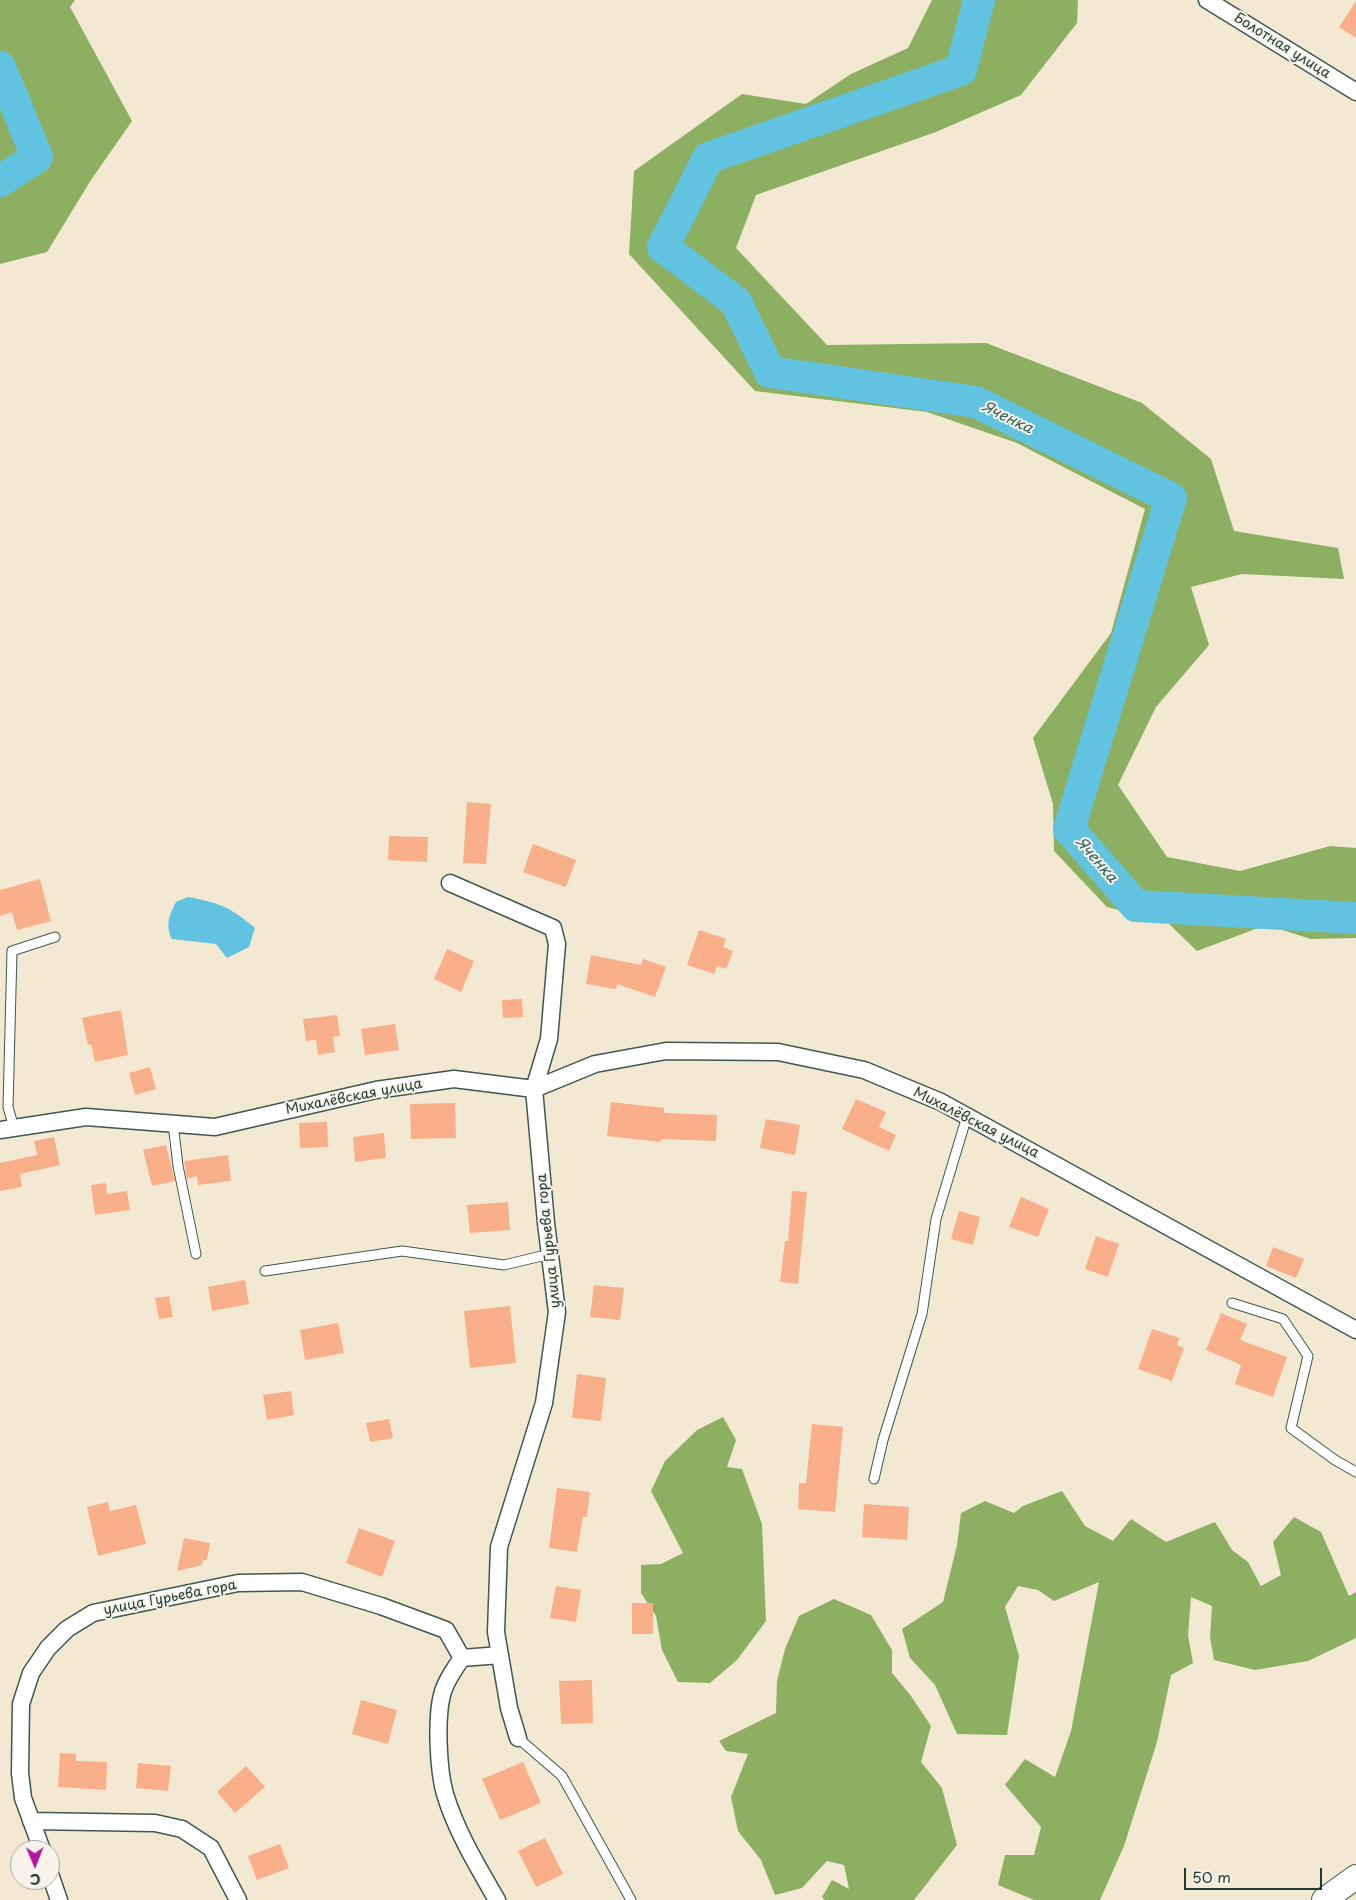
<!DOCTYPE html>
<meta charset="utf-8">
<style>
body{margin:0}
#map{position:relative;width:1356px;height:1900px;overflow:hidden;background:#f3e9d3;font-family:"Playpen Sans",sans-serif}
canvas{display:block}
.north{position:absolute;left:10px;top:1840px;width:50px;height:50px;box-sizing:border-box;background:#f7f3e8;border:1px solid #a1aaa0;border-radius:50%;rotate:179deg;font-size:14px;font-weight:700;line-height:20px;text-align:center;color:#1f3d34}
.north::after{content:'';display:block;margin:auto;width:18px;height:22px;background:#b5179e;clip-path:polygon(50% 0,100% 100%,50% 72%,0 100%)}
.scale{position:absolute;left:1184px;top:1868px;width:138px;height:22px;box-sizing:border-box;border:2px solid #1f3d34;border-top:0;padding-left:6px;font-size:15px;line-height:18px;white-space:nowrap;color:#1f3d34;-webkit-text-stroke:4px #f7f3e8;paint-order:stroke}
</style>
<div id="map">
<canvas width="1356" height="1900"></canvas>
<div class="north">С</div>
<div class="scale">50 m</div>
</div>
<script>
const context = document.querySelector('canvas').getContext('2d');
context.lineJoin = 'round';
function fill(path, color) { context.fillStyle = color; context.fill(path, 'evenodd'); }
function strokePath(path, color, width, dash) { context.strokeStyle = color; context.lineWidth = width; context.lineCap = dash ? 'butt' : 'round'; context.setLineDash(dash || []); context.stroke(path); }
function write(font, color, halo, rows, align = 'center') {
  context.font = font + ' "Playpen Sans",sans-serif'; context.lineWidth = 4; context.setLineDash([]); context.textBaseline = 'middle'; context.strokeStyle = halo; context.fillStyle = color; for (const [text, x, y, turn = 0] of rows) {
    context.save(); context.translate(x, y); context.rotate((+turn || 0) * Math.PI / 180); context.textAlign = isNaN(turn) ? turn : align; if (halo) context.strokeText(text, 0, 0); context.fillText(text, 0, 0); context.restore();
  }
}
fill(new Path2D(`
 M0 0H75L70 7 132 121 91 180 47 252 0 264Z
 M932 0H1078L1077 23 1021 95 936 132 756 195 736 248 827 345 986 343 1142 403 1211 459 1234 531 1338 548 1344 579 1242 574 1191 587 1209 645 1156 707 1118 785 1167 857 1240 871 1330 846 1356 848V938L1311 939 1266 925 1197 951 1167 922 1107 907 1054 851 1053 804 1033 738 1111 633 1145 509 1017 443 927 412 755 391 629 254 634 171 742 94 806 104 851 74 908 48Z
 M723 1417 736 1440 727 1467 742 1469 762 1524 766 1621 737 1660 710 1683 678 1682 662 1650 656 1616 641 1593V1565L661 1564 683 1553 651 1491 665 1461 697 1430Z
 M1062 1491 1085 1526 1113 1541 1131 1519 1166 1542 1215 1522 1232 1550 1248 1562 1261 1586 1281 1575 1273 1542 1294 1517 1321 1532 1349 1596 1356 1592V1638L1308 1661 1255 1670 1214 1660 1210 1637 1212 1606 1191 1597 1188 1635 1193 1663 1171 1675 1157 1742 1124 1846 1100 1900H1034L998 1885 1005 1855H1034L1041 1827 1005 1785 1025 1759 1055 1777 1071 1731 1099 1582 1054 1601 1038 1590 1018 1586 1005 1607 1019 1656 1007 1735 957 1734 935 1685 910 1658 902 1629 943 1602 957 1545 961 1513 985 1501 1014 1513 1023 1506Z
 M834 1599 871 1615 892 1650V1673L911 1696 931 1726 921 1762 942 1788 957 1845 914 1900H825L822 1897 832 1880 849 1889 844 1865 827 1861 802 1888 775 1895 761 1860 738 1831 731 1797 748 1754 726 1751 719 1741 776 1713 777 1681 785 1649 799 1616Z`), '#8caf62');
fill(new Path2D(`
 M188 897C220 903 230 907 255 928L249 947 227 958 216 944 172 939C165 925 169 916 176 902Z`), '#61c3df');
strokePath(new Path2D(`
 M979 0 961 70 708 158 663 247 736 302 770 372 976 402 1171 498 1069 829 1136 906 1356 918
 M0 67 37 157 0 181`), '#61c3df', 32);
fill(new Path2D(`
 M1356 1V38L1339 27Z
 M467 802 491 804 486 864 463 863Z
 M389 836 428 837 427 862 388 860Z
 M533 844 576 860 566 887 523 872Z
 M40 879 51 921 17 930 12 912 0 916V890Z
 M699 930 726 939 723 947 733 951 726 969 717 966 714 974 687 965Z
 M447 949 474 961 461 992 434 979Z
 M591 955 641 965 643 959 666 967 655 997 617 984 616 989 586 984Z
 M522 999 523 1017 503 1018 502 1000Z
 M121 1010 128 1055 95 1062 91 1044 88 1045 82 1018Z
 M337 1015 340 1036 333 1037 335 1052 318 1055 316 1040 306 1041 303 1019Z
 M395 1024 399 1050 365 1055 361 1029Z
 M150 1067 156 1089 135 1095 129 1073Z
 M856 1099 886 1112 879 1127 896 1135 889 1151 842 1129Z
 M611 1102 664 1108V1113L717 1115 716 1141 661 1139V1142L607 1136Z
 M455 1103 456 1138 411 1139 410 1104Z
 M766 1119 800 1125 795 1155 760 1148Z
 M327 1122 328 1147 300 1148 299 1123Z
 M384 1133 386 1158 355 1162 353 1137Z
 M54 1137 60 1165 20 1174 22 1187 0 1191V1163L37 1155 34 1141Z
 M166 1145 175 1181 152 1186 143 1150Z
 M228 1155 231 1181 198 1185 197 1176 187 1179 184 1161Z
 M106 1183 107 1194 127 1191 130 1210 95 1215 91 1185Z
 M792 1191 807 1192 798 1284 780 1282 785 1241H788Z
 M1021 1197 1049 1209 1038 1237 1009 1227Z
 M508 1202 510 1230 470 1233 467 1205Z
 M959 1211 980 1217 973 1245 951 1239Z
 M1096 1236 1119 1244 1108 1277 1085 1269Z
 M1273 1247 1304 1259 1296 1278 1266 1266Z
 M245 1280 249 1304 212 1311 208 1287Z
 M594 1285 624 1288 620 1320 590 1317Z
 M169 1296 173 1317 159 1319 155 1298Z
 M510 1306 516 1363 470 1368 464 1311Z
 M1221 1313 1247 1324 1240 1340 1287 1357 1273 1397 1235 1384 1241 1365 1206 1350Z
 M338 1323 344 1353 305 1360 300 1330Z
 M1152 1329 1179 1338 1177 1345 1184 1348 1172 1381 1138 1369Z
 M577 1374 606 1378 601 1421 572 1418Z
 M291 1391 294 1415 267 1420 263 1395Z
 M389 1419 393 1438 370 1442 366 1423Z
 M812 1424 843 1427 835 1512 798 1509 799 1483H806Z
 M557 1488 590 1492 587 1517H583L577 1552 549 1548Z
 M108 1502 110 1511 136 1505 146 1544 98 1556 87 1507Z
 M864 1504 909 1507 907 1540 862 1537Z
 M359 1528 395 1541 382 1577 346 1563Z
 M184 1538 210 1543 207 1560H203L202 1565 177 1571Z
 M556 1586 581 1590 576 1622 550 1618Z
 M632 1603H653V1634H632Z
 M592 1680 593 1723 561 1724 559 1681Z
 M361 1700 397 1710 388 1744 352 1734Z
 M60 1753 76 1754V1761L107 1762 106 1790 58 1787Z
 M523 1762 541 1803 500 1820 482 1779Z
 M138 1763 171 1766 168 1791 136 1788Z
 M246 1766 265 1787 235 1813 217 1792Z
 M545 1838 563 1874 536 1887 518 1851Z
 M280 1844 289 1868 257 1880 248 1856Z`), '#f9af89');
const lane = new Path2D(`
 M173 1123 178 1166 196 1254
 M14 1128 8 1107 12 951 55 937
 M265 1271 402 1251 504 1265 550 1254
 M1232 1303 1283 1319 1308 1356 1291 1428 1335 1460 1356 1472
 M874 1479 883 1440 922 1314 936 1219 967 1116
 M518 1738 562 1776 631 1900`);
const street = new Path2D(`
 M1207 0 1356 92
 M450 883 553 928 557 944 549 1039 534 1089 546 1223 557 1312 544 1403 499 1547 496 1632 509 1708 518 1738
 M0 1130 86 1117 215 1127 376 1090 454 1079 534 1089 595 1064 666 1051 778 1052 864 1070 941 1102 1356 1330
 M31 1821 155 1823 182 1829 211 1848 238 1900
 M42 1850 23 1798 20 1773 21 1704 31 1673 48 1648 67 1629 93 1613 238 1583 302 1582 381 1606 446 1630 462 1658
 M50 1874 59 1900
 M497 1900C478 1867 456 1831 445 1794 438 1770 436 1718 442 1695 445 1682 455 1668 462 1658L500 1655`);
const secondary = new Path2D(`
 M1324 1900 1356 1877`);
strokePath(lane, '#3f574c', 11);
strokePath(street, '#3f574c', 19);
strokePath(secondary, '#3f574c', 26);
strokePath(lane, '#fff', 9);
strokePath(street, '#fff', 16);
strokePath(secondary, '#fff', 24);
write('14px', '#1f3d34', '#f7f3e8', [
 ["Болотная улица",1282,46,32],
 ["Михалёвская улица",354,1097,-11],
 ["Михалёвская улица",976,1123,27],
 ["улица Гурьева гора",549,1241,-96],
 ["улица Гурьева гора",170,1598,-11]
]);
write('italic 15px', '#305e5f', '#f7f3e8', [
 ["Яченка",1007,418,26],
 ["Яченка",1096,860,49]
]);
</script>
